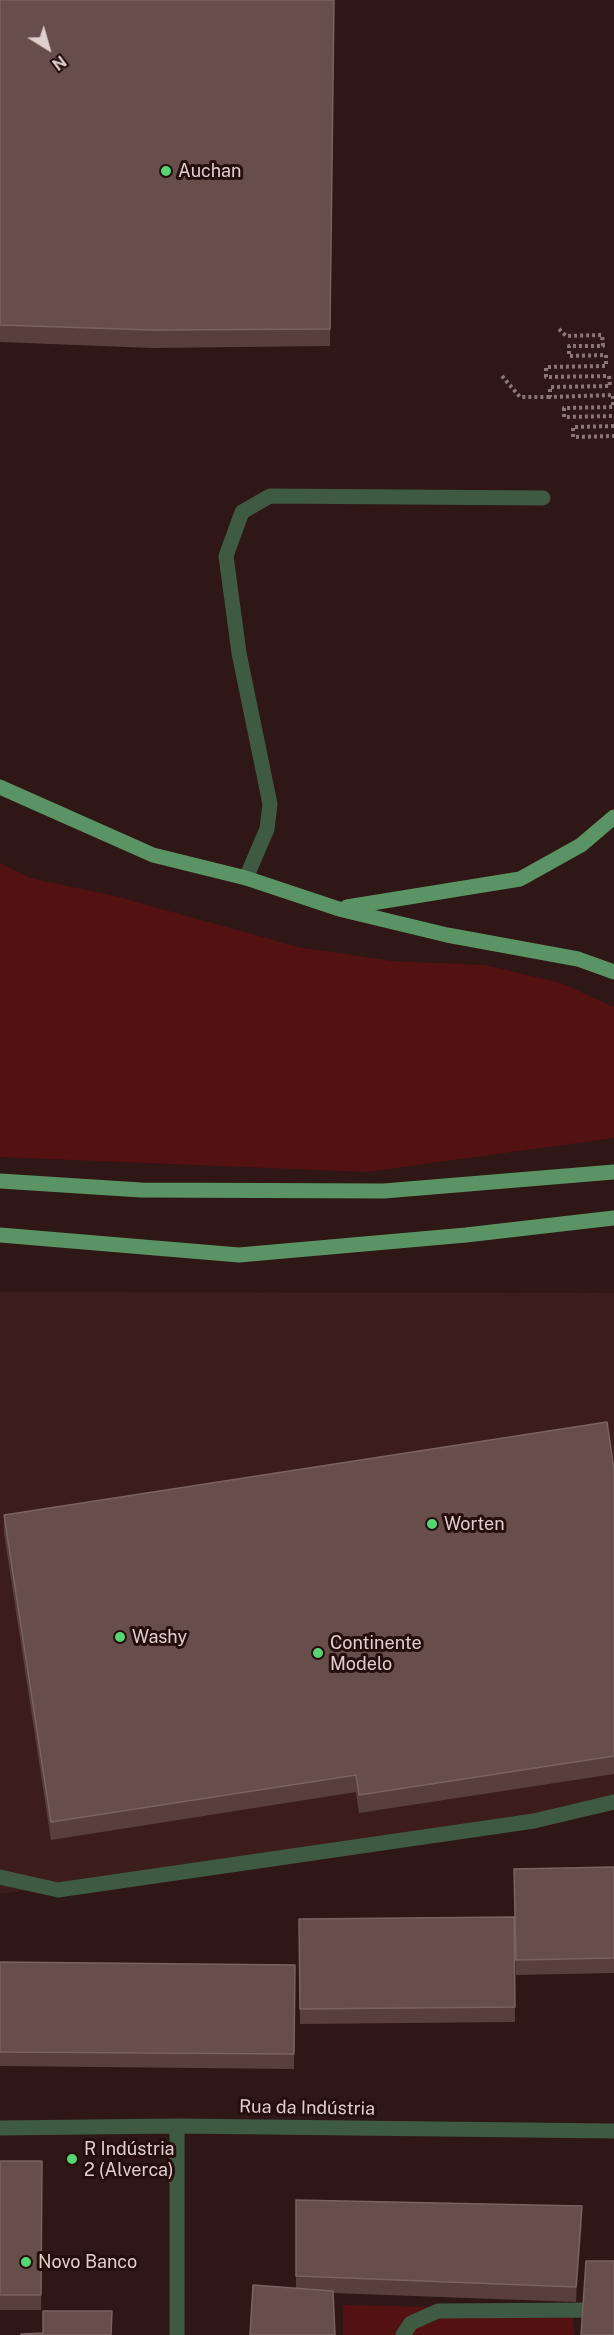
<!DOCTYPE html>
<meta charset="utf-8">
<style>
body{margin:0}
#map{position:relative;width:614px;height:2335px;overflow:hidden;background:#2f1715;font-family:"Public Sans",sans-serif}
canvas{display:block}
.north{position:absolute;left:18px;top:18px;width:60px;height:60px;-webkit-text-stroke:4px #250e0c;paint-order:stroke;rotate:143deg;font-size:16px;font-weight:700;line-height:24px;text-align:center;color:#e0cecc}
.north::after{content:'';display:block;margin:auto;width:21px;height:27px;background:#e0cecc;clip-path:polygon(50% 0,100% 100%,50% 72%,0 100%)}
</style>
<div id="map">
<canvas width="614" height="2335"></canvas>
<div class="north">N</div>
</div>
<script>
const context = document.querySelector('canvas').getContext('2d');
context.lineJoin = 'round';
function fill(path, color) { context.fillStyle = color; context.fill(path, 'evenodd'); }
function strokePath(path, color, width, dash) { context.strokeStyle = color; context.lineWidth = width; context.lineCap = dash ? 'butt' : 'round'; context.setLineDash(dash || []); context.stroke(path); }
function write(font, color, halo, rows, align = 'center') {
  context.font = font + ' "Public Sans",sans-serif'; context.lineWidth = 6; context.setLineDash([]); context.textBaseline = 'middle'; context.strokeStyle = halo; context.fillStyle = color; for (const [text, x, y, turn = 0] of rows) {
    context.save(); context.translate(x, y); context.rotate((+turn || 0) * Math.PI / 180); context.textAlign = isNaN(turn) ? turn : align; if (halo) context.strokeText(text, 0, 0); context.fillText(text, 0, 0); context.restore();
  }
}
fill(new Path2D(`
 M0 1292 614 1293V1804L0 1894Z`), '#3c1d1b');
fill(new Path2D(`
 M0 863 30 878 115 896 298 947 392 961 485 965 561 983 614 1007V1138L366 1172 0 1157Z
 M343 2305 573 2310 574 2335H343Z`), '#531112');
strokePath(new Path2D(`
 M559 329 566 336 602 335 603 346H569V356L606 355V366L546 367V377L609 376 610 386 550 387V397L613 395V407L564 408V417L614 416
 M502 376 520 397H550
 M614 426 573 427V437L614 436`), '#8b7674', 4, [3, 3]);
strokePath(new Path2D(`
 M246 878 267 829 270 804 239 653 226 556 242 512 270 496 543 498
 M0 1877 58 1890 534 1821 614 1802`), '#3e5a42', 15);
strokePath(new Path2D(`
 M0 2128 177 2126 614 2131
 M177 2335V2126
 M403 2335 411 2323 438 2311 592 2310V2335`), '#3e5a42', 15);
strokePath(new Path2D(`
 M0 787 153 855 246 878 339 909 447 935 578 959 614 972
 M347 907 520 879 581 845 614 817
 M0 1181 141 1190 384 1191 614 1172
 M0 1235 239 1255 466 1235 614 1218`), '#5a9464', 15);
fill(new Path2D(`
 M0 0H334L330 346 152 348 0 342Z
 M614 1469V1774L359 1813 356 1792 51 1840 4 1533V1515Z
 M614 1867V1973L516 1975 514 1869Z
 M514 1917 515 2022 300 2024 299 1919Z
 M0 1962 295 1965 294 2069 0 2066Z
 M0 2161H42L41 2310H0Z
 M296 2200 582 2221 576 2302 333 2293 296 2288Z`), '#593f3c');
fill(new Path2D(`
 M582 2206V2221L576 2302V2287Z`), '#422826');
const building = new Path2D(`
 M0 0H334L330 329 152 330 0 325Z
 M607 1422 614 1469V1756L359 1795 356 1775 51 1822 4 1515Z
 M614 1867V1958L516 1960 514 1869Z
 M514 1917 515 2007 300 2009 299 1919Z
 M0 1962 295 1965 294 2054 0 2052Z
 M0 2161H42L41 2295H0Z
 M296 2200 582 2206 576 2287 296 2276Z
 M586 2261H614V2335H581Z
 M253 2285 333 2291 335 2335H250Z
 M43 2311H112L111 2335H21V2334L43 2333Z`);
fill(building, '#684e4b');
strokePath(building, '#7a6260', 1.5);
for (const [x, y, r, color] of [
 [166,171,6,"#53d673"],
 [432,1524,6,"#53d673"],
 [120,1637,6,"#53d673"],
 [318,1653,6,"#53d673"],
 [72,2159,6,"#53d673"],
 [26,2262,6,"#53d673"]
]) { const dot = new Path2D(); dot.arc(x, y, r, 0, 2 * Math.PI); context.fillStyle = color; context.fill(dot); strokePath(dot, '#250e0c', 2); }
write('18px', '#e0cecc', '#250e0c', [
 ["Auchan",178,171],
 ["Worten",444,1524],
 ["Washy",132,1637],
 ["Continente",330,1643],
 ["Modelo",330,1664],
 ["R Indústria",84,2149],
 ["2 (Alverca)",84,2170],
 ["Novo Banco",38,2262]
], 'left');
write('18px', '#e0cecc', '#250e0c', [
 ["Rua da Indústria",307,2108,1]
]);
</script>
